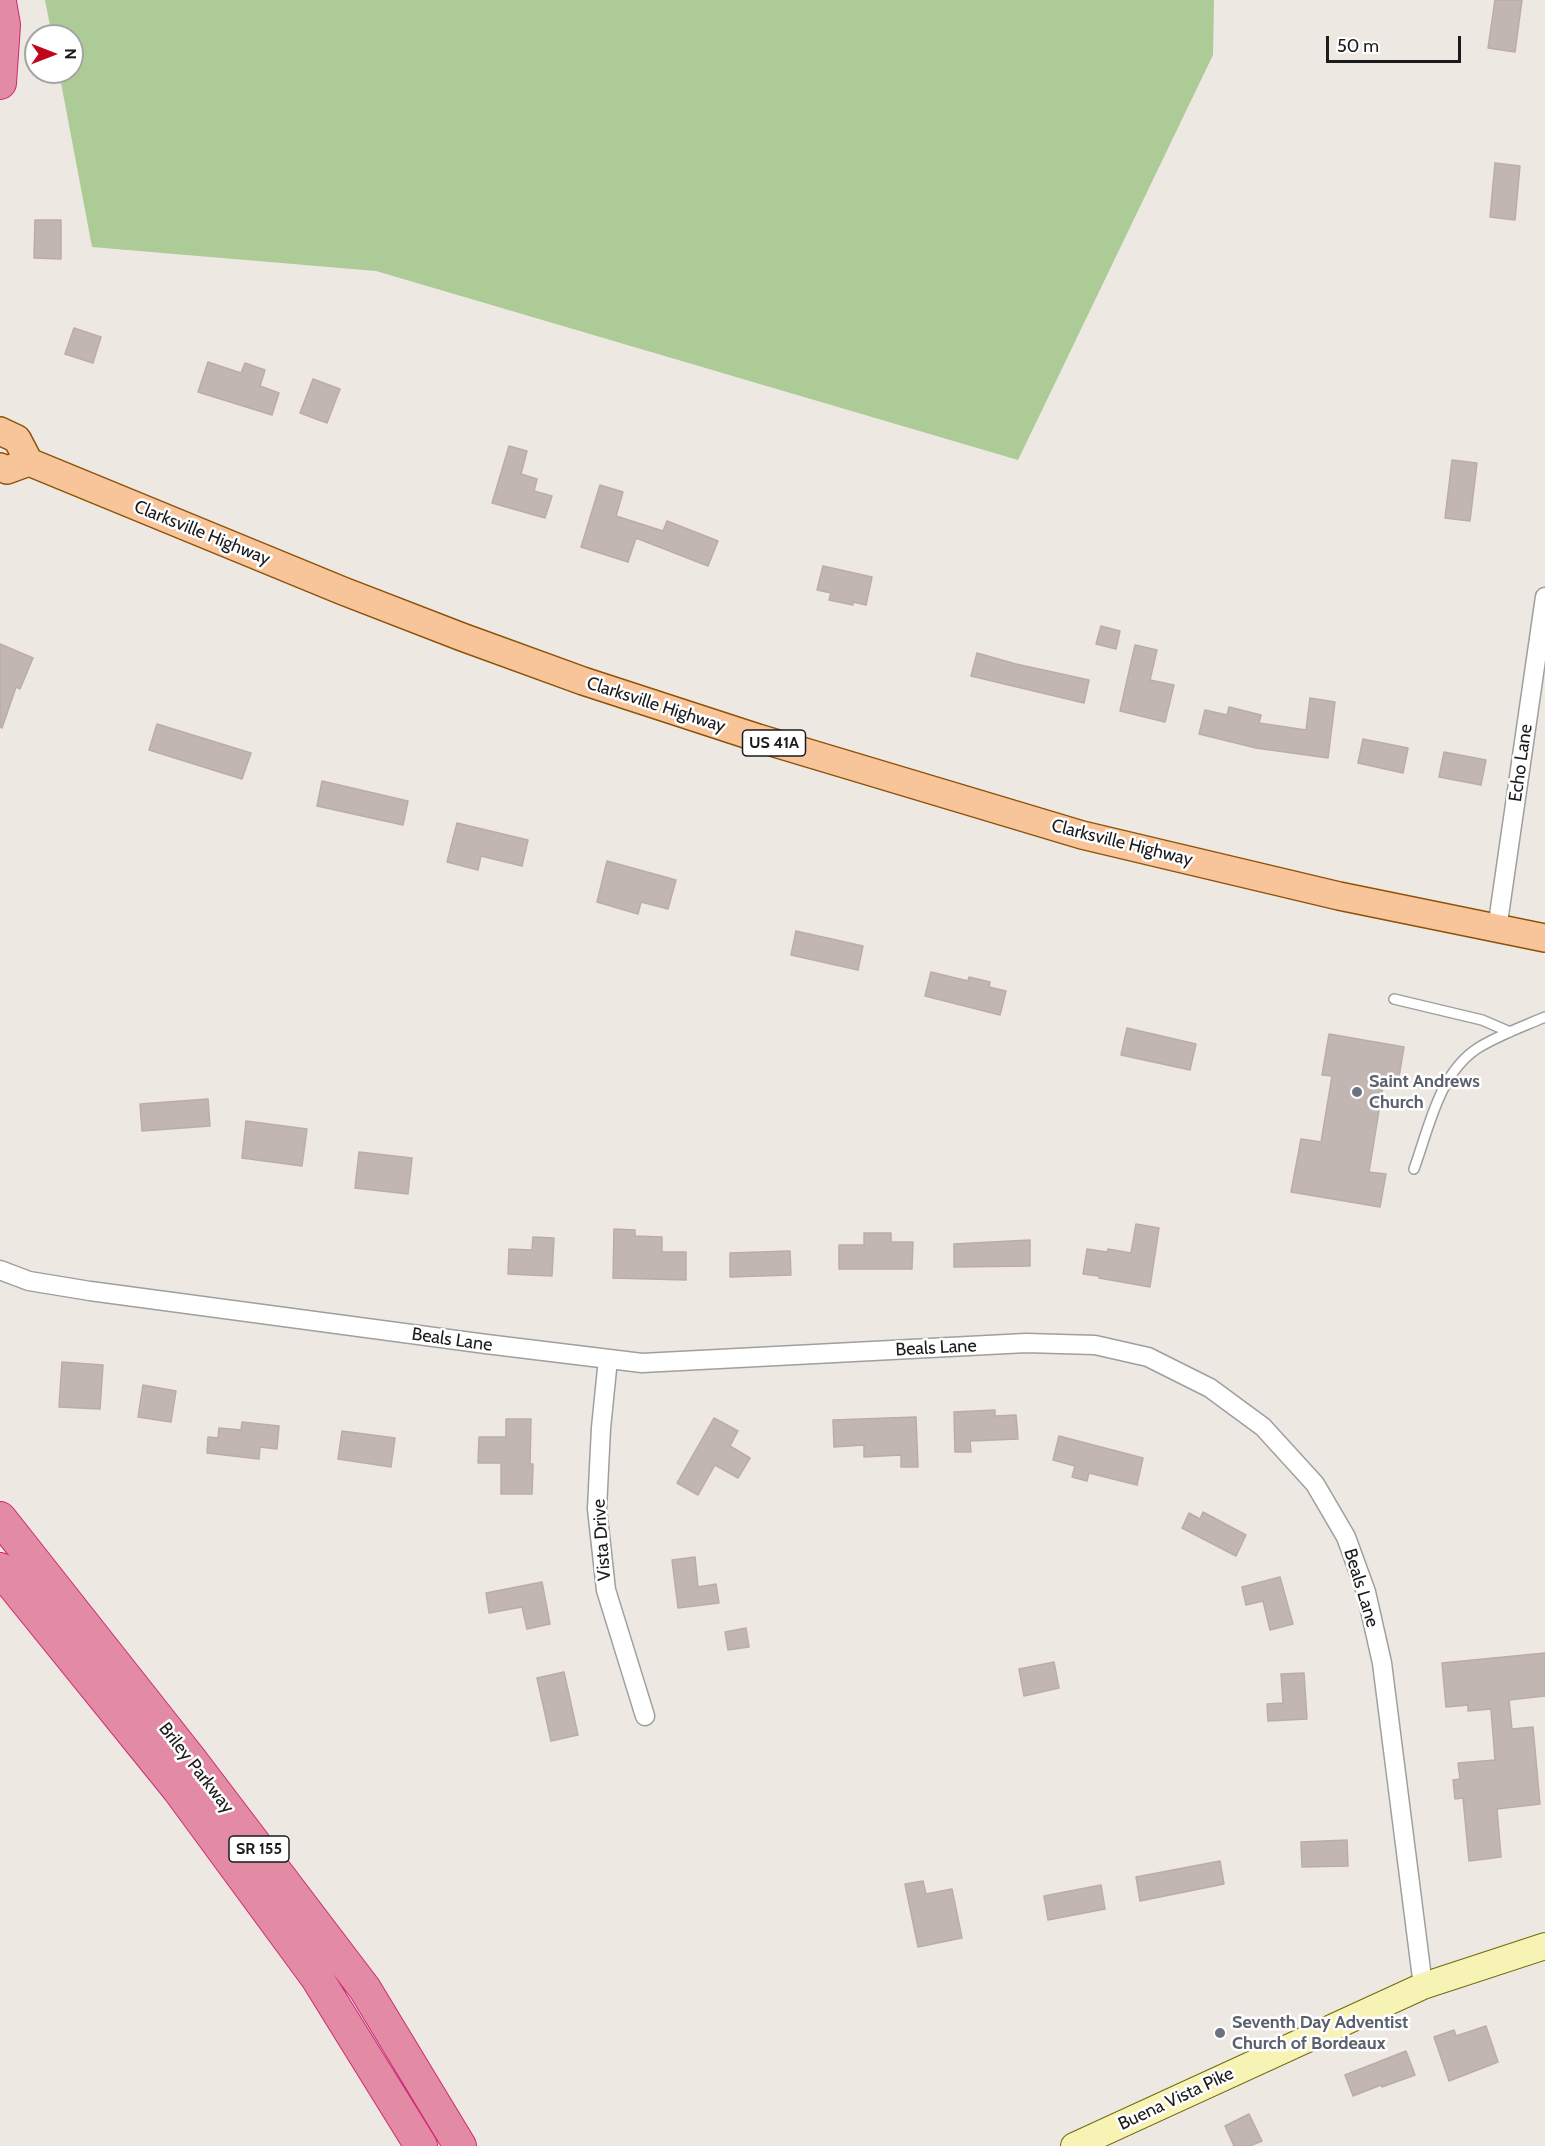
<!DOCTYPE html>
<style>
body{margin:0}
#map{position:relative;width:1545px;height:2146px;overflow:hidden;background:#ede8e1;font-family:Cabin,sans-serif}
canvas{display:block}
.north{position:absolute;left:24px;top:24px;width:60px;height:60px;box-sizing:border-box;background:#fff;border:2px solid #a4a4a4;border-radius:50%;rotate:90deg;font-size:16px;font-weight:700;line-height:24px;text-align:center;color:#1b1b1b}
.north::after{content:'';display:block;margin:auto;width:21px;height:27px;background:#c1061c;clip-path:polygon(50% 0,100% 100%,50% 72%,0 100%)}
.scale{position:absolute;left:1326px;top:36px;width:135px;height:27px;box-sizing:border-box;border:3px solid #1b1b1b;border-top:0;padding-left:8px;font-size:18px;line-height:21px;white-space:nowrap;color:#1b1b1b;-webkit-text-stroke:4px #fff;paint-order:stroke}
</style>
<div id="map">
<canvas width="1545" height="2146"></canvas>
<div class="north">N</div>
<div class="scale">50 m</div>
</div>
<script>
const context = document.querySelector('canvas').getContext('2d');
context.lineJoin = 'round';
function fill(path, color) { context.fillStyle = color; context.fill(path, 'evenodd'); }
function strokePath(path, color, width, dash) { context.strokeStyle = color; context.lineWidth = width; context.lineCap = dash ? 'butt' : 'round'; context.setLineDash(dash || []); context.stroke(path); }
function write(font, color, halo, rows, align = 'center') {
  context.font = font + ' Cabin,sans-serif'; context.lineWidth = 5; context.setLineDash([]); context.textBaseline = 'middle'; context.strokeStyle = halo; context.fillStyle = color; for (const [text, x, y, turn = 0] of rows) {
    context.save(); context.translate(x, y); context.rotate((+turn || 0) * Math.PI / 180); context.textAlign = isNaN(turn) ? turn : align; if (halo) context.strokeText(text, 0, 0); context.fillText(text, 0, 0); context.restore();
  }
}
fill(new Path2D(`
 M45 0H1214L1213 55 1018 460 376 271 92 247 59 72H72V36H52Z`), '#accb97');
const building = new Path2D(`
 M1495 0H1522L1515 52 1488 48Z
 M1495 163 1520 166 1515 220 1490 217Z
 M35 220H61V259L34 258Z
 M74 328 101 337 93 363 65 354Z
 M208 362 241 373 245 363 265 370 260 386 279 393 272 415 198 392Z
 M313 379 340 389 327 423 300 413Z
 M509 446 527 451 521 474 537 479 534 491 552 496 545 518 492 503Z
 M1452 460 1477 463 1470 521 1445 518Z
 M600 485 623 492 616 516 663 531 667 521 718 541 708 566 636 538 628 562 581 547Z
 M823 566 872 577 866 605 853 602V605L829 600 831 593 817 590Z
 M1101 626 1120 631 1116 649 1096 644Z
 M0 644 33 658 20 689 16 687 2 728 0 727Z
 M1135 645 1157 650 1150 680 1174 685 1165 722 1120 711Z
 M977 653 1016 664 1089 680 1084 703 971 676Z
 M1310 698 1335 702 1328 758 1256 748 1199 734 1205 710 1227 715 1229 707 1261 715 1259 723 1306 730Z
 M157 724 251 753 242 779 149 750Z
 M1363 739 1408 748 1403 773 1358 763Z
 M1444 752 1486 760 1481 785 1439 777Z
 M322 781 408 801 403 825 317 806Z
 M457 823 528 840 522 866 481 856 478 870 447 862Z
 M607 861 676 880 668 909 641 902 638 914 597 902Z
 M796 931 863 946 858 970 791 955Z
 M931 972 968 981 969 977 990 982 989 987 1006 991 1000 1015 925 996Z
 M1127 1028 1196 1044 1190 1070 1121 1055Z
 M1329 1034 1404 1047 1397 1089 1383 1086 1369 1172 1386 1174 1380 1207 1291 1192 1301 1139 1321 1142 1332 1076 1322 1075Z
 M208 1099 210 1126 142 1131 140 1104Z
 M246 1121 307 1129 302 1166 242 1158Z
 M359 1152 412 1158 408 1194 355 1188Z
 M1136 1224 1159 1228 1150 1287 1099 1278V1276L1083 1274 1087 1249 1107 1252 1108 1249 1131 1253Z
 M614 1229 635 1230V1236L662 1237V1252H686V1280L613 1278Z
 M864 1233H891V1242H913L912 1269H839V1245H864Z
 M533 1237 554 1238 552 1276 508 1274 509 1249 532 1250Z
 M1030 1240V1266L954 1267V1244Z
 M790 1251 791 1275 730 1277V1253Z
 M62 1362 103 1365 100 1409 59 1407Z
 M143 1385 176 1391 171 1422 138 1417Z
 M995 1410V1416L1016 1415 1018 1439 970 1441 971 1452H955L954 1412Z
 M916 1417 918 1467H901V1455L864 1457V1445L834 1447 833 1420Z
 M714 1418 738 1431 730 1446 750 1458 738 1478 715 1465 698 1495 677 1483Z
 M506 1419H531L530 1464H533L532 1494H501V1463H478L479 1437H506Z
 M242 1422 279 1426 277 1449 260 1447 259 1459 207 1453 208 1437 218 1438 219 1428 241 1430Z
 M342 1431 395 1438 391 1467 338 1459Z
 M1059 1436 1143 1458 1137 1485 1089 1473 1087 1481 1072 1477 1075 1466 1053 1460Z
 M1203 1512 1246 1535 1236 1556 1182 1528 1189 1513 1200 1519Z
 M695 1557 698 1587 716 1584 719 1603 678 1608 672 1560Z
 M1280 1577 1293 1624 1270 1630 1263 1601 1246 1605 1242 1587Z
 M542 1582 550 1624 527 1629 522 1607 489 1613 486 1593Z
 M746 1628 749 1647 728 1650 725 1632Z
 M1545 1653V1696L1509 1700 1512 1729 1533 1727 1540 1804 1497 1809 1501 1857 1469 1861 1463 1798 1455 1799 1453 1780 1460 1779 1458 1763 1495 1760 1491 1709 1468 1711V1705L1446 1707 1442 1663Z
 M1054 1662 1059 1688 1024 1696 1019 1669Z
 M564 1672 578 1735 551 1741 537 1678Z
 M1304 1673 1307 1719 1268 1721 1267 1704 1283 1703 1281 1674Z
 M1347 1840 1348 1866 1302 1867 1301 1842Z
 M1220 1861 1224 1884 1140 1901 1136 1877Z
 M923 1881 926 1894 952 1889 962 1938 918 1947 905 1884Z
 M1101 1885 1105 1909 1048 1920 1044 1896Z
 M1486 2026 1498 2062 1449 2081 1434 2037 1454 2030 1456 2036Z
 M1406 2051 1415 2075 1382 2087 1381 2085 1353 2096 1345 2075Z
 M1249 2114 1262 2141 1250 2146H1234L1225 2126Z`);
fill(building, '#c1b6b1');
strokePath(building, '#beaca4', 1.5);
const service = new Path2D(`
 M1394 999 1482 1020 1510 1032
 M1414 1169C1429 1128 1439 1073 1478 1048 1499 1035 1522 1027 1545 1017`);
const minor = new Path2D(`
 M1497 929 1545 597
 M0 1270 29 1281 90 1291 486 1344 642 1363 1026 1343 1095 1345 1148 1357 1210 1388 1263 1427 1315 1484 1346 1537 1366 1592 1382 1663 1423 1986
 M608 1359 601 1428 597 1509 606 1590 645 1716`);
const secondary = new Path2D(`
 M1074 2146 1423 1986 1545 1946`);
const primary = new Path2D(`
 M0 431 17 439 29 462
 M0 467 7 470 29 462 343 591 462 637 583 681 758 738 1082 835 1339 896 1545 938`);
const motorway = new Path2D(`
 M0 2 4 25 0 83
 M0 1518 191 1760 365 1989 460 2146
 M0 1569 178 1789 317 1978 421 2146`);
strokePath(service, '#9f9f9f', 12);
strokePath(minor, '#9f9f9f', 21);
strokePath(secondary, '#6d6c08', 28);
strokePath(primary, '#8e5105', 30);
strokePath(motorway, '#d02976', 34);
strokePath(service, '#fff', 9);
strokePath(minor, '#fff', 18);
strokePath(secondary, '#f7f3b5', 26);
strokePath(primary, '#f8c59a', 27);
strokePath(motorway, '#e38aa5', 32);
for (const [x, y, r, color] of [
 [1357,1092,6,"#6b7280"],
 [1220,2033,6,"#6b7280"]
]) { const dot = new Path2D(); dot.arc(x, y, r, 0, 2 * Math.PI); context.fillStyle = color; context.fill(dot); strokePath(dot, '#fff', 2); }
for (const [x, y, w] of [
 [774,743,63],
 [259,1849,60]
]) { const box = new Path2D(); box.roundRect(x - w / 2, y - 13, w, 26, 4.5); context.fillStyle = '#fff'; context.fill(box); strokePath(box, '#1b1b1b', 1.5); }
write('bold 16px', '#1b1b1b', null, [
 ["US 41A",774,743],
 ["SR 155",259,1849]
]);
write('18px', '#1b1b1b', '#fff', [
 ["Clarksville Highway",202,533,22],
 ["Clarksville Highway",656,705,18],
 ["Echo Lane",1521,763,-82],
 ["Clarksville Highway",1122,843,14],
 ["Beals Lane",452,1340,8],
 ["Beals Lane",936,1348,-3],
 ["Vista Drive",602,1540,-94],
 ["Beals Lane",1361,1588,73],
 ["Briley Parkway",196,1768,52],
 ["Buena Vista Pike",1176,2099,-25]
]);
write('bold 18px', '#5b616d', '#fff', [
 ["Saint Andrews",1369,1082],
 ["Church",1369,1103],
 ["Seventh Day Adventist",1232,2023],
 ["Church of Bordeaux",1232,2044]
], 'left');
</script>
